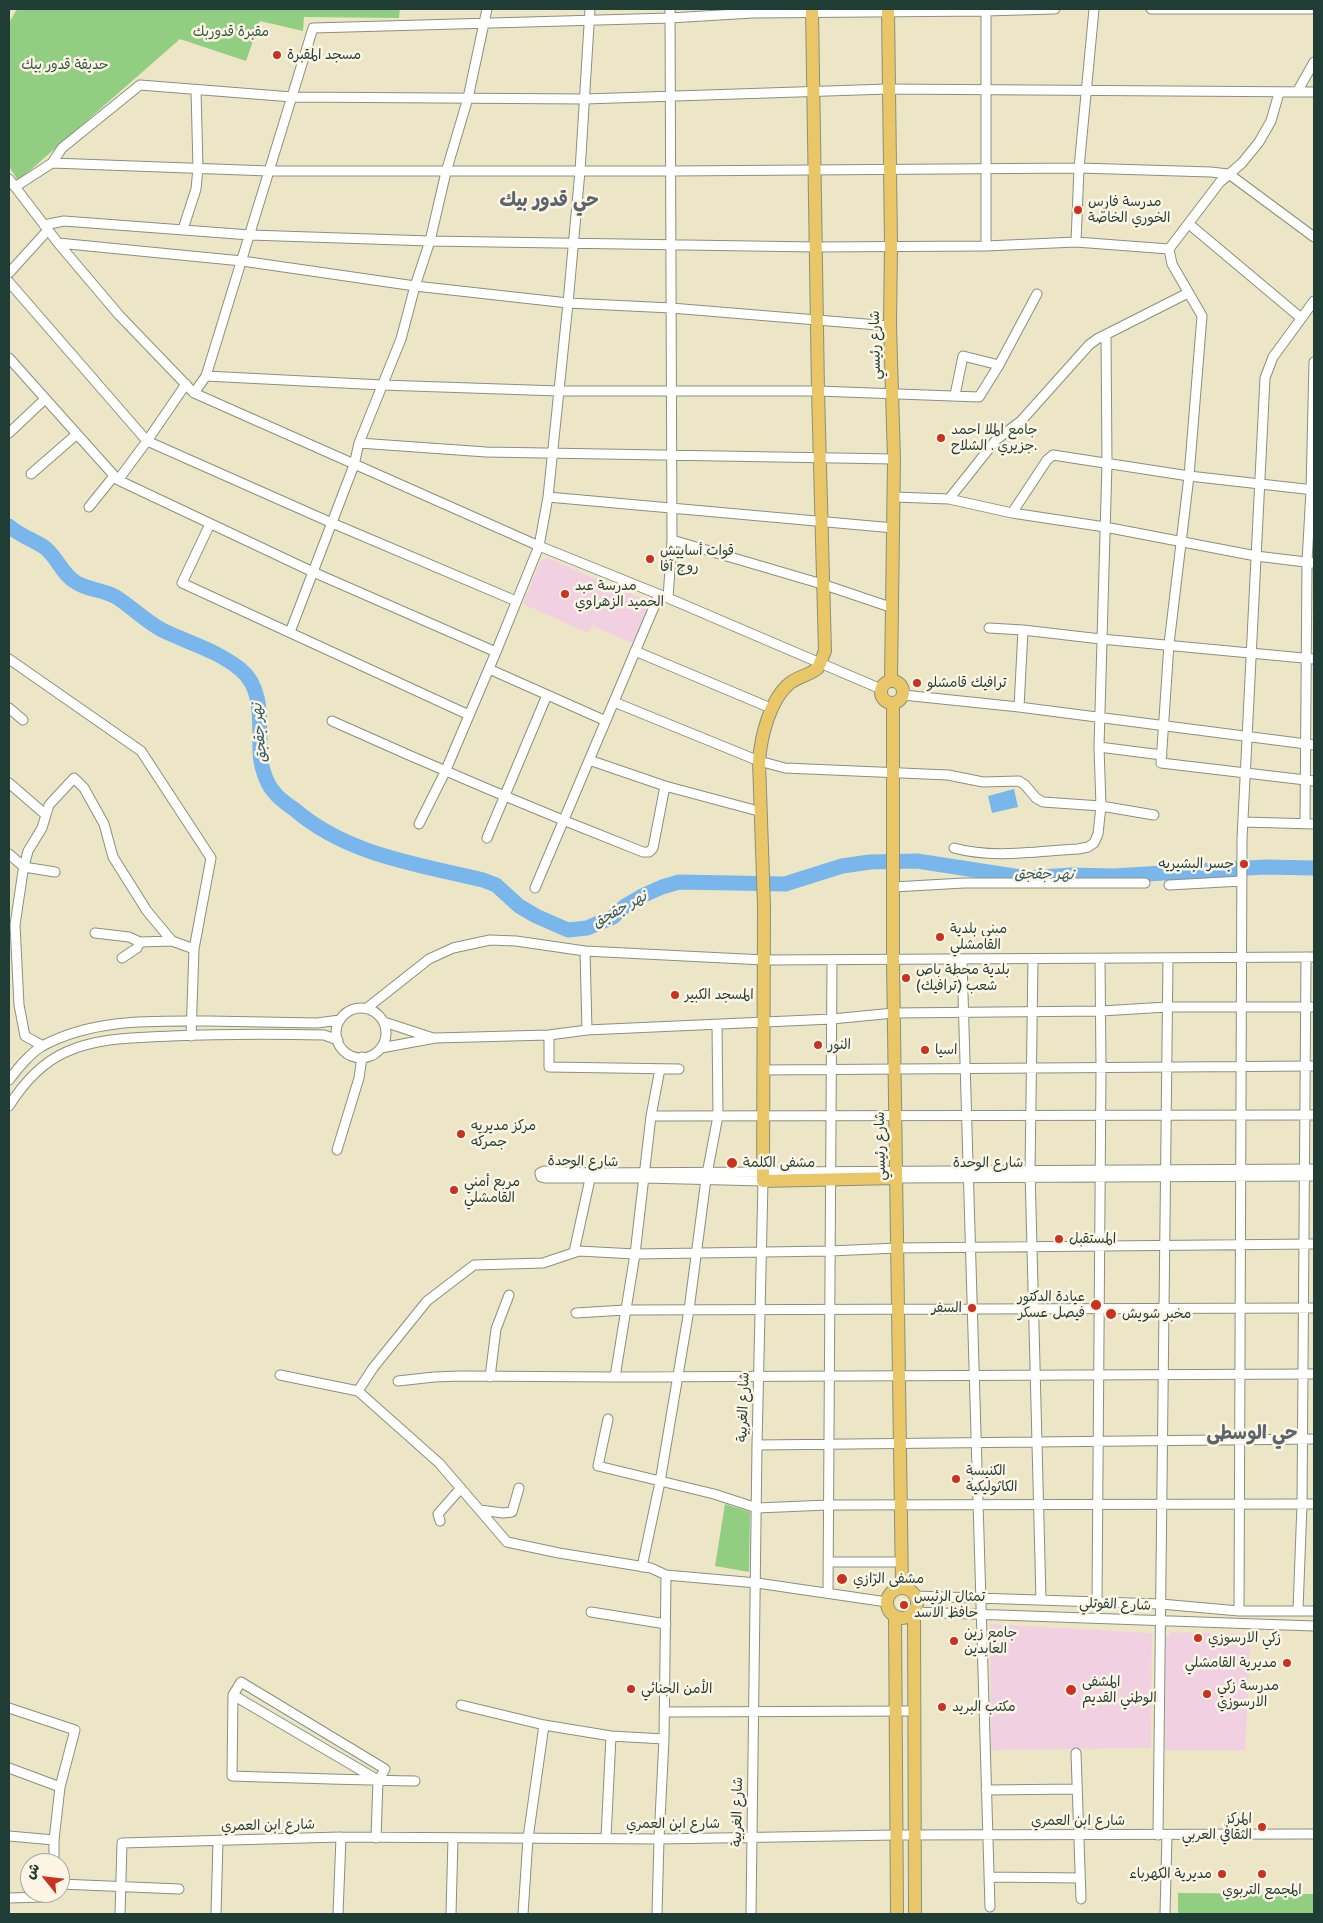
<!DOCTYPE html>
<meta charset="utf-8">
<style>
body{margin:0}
#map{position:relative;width:1323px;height:1923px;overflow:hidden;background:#ede6c6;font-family:"Balsamiq Sans","Playpen Sans Arabic",sans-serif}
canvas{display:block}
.frame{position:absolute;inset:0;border:10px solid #1f3d34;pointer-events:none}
.north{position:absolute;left:20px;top:1853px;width:50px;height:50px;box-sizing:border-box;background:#fcf5e5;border:1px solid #a4ab9e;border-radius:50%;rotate:299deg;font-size:14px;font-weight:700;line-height:20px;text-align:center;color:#1f3d34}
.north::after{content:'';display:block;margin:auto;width:18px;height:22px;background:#c8321e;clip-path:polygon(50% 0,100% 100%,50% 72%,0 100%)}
</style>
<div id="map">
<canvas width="1323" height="1923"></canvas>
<div class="frame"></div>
<div class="north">ش</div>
</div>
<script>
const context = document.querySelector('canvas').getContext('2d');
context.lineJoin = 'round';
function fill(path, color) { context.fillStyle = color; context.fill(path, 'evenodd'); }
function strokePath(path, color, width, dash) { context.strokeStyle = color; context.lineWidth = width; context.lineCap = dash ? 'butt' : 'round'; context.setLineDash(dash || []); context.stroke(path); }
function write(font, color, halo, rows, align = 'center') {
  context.font = font + ' "Balsamiq Sans","Playpen Sans Arabic",sans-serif'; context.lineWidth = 5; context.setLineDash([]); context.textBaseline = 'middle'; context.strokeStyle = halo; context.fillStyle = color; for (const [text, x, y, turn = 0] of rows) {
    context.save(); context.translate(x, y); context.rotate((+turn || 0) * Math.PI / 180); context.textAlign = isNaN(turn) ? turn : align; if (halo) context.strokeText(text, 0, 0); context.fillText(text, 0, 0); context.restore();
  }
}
fill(new Path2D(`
 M548 558 607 584 599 604 608 584 651 603 634 644 593 626 596 618 588 633 523 604 541 560Z
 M990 1624 1152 1633 1151 1748 991 1750Z
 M1171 1632 1251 1634 1245 1750H1165L1166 1638Z`), '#f1d0e2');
fill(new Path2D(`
 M17 9H400L399 18 304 17 303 31 260 21 246 61 180 39 18 181 9 166V23Z
 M725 1504 750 1512 749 1572 715 1566Z
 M1178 1893 1314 1894V1914H1178Z`), '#92ce82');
fill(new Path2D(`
 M1014 789 1018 807 992 813 988 796Z`), '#79b6eb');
strokePath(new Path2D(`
 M9 526C20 536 32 539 44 547 57 556 62 575 77 583 89 590 104 590 116 597 132 607 145 621 162 630 189 643 216 650 240 669 264 688 259 723 260 750 260 763 265 782 274 792 279 799 287 804 294 809 347 855 417 864 483 880L496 885 519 906 536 916 568 930 587 928 613 917 625 906 644 895 662 887 679 882 785 884 842 866 870 862 917 861 1027 878 1071 875 1113 876 1265 867 1314 868`), '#79b6eb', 15);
const minor = new Path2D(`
 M986 9V246
 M1151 9H1314
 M1297 92 1314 62
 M1279 93 1271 121 1259 142 1242 163 1220 182 1169 249 1172 264 1202 316 1189 476 1169 644 1161 763 1314 781
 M52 163 62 148 140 85 292 97 585 99 888 89 1314 92
 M9 179 58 243 119 315 194 393 539 546 668 598 881 689
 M15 187 52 163 269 171H671L1079 168 1211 172 1228 174 1233 177 1314 237
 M1189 224 1301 318
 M44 225 64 221 250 235 430 241 815 247 986 246 1076 242 1169 249
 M183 229 196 189 198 168 196 90
 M1076 242 1079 168 1094 9
 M58 243 242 261 415 286 568 303 671 308 890 326
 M9 273 48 230
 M9 282 147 441 332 523 516 601
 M9 358 118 480 313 572 496 652
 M206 376 382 385 559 391H818L979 397 999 365
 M194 393 206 376 313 28 670 18 753 13 986 11 1055 9
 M955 395 963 356 999 365 1037 294
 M9 433 45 399
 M359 443 486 452 894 459
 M31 474 77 434
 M118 480 147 441 186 384
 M548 497 894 528
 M894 497 949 499 1012 513 1105 527 1256 556 1314 563
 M949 499 996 440 1021 421 1089 345 1097 339 1188 293
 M89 507 114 476
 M1012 513 1047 460 1053 455 1189 476 1314 490
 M210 524 182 583 469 715
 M672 540 822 584 893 608
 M668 598 672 540 670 9
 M989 628 1023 630 1101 639 1314 659
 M290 632 354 465 359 443 401 339 415 286 430 241 446 172 468 98 487 9
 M635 651 773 709
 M9 659 141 751 211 858 194 949 191 1036
 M489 669 606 721
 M903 695 1019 707 1314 745
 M614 702 759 761 785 768 948 775 983 782 1019 781 1025 785 1036 798 1043 802 1101 806 1154 815
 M1019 707 1023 630
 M9 708 23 720
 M332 721C434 767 538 811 643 852H649L653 848 665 786
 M1099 747 1162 755
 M589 760 665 786 762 812
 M9 783 46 815
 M1244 822 1314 824
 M1305 823 1307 562 1311 490 1314 362
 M419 824 445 772 496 652 539 546 548 497 568 303 580 171 590 9
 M487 838 547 695
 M954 848C993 859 1038 851 1078 849L1088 847 1094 843 1098 834 1101 806 1099 747 1107 463 1106 335
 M9 854 24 867 55 872
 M1169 885 1242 881
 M893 887 964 883H1145
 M535 888 659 595
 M95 933 129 937 140 942 172 941
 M585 951 587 1030
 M122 958 137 948 140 942
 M1033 959 1030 1170 1041 1600
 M962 960 990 1907
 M367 1008 429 959 453 948 490 940 516 941 585 951 764 960 1314 957
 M336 1033a25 25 0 1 1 50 0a25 25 0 1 1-50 0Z
 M384 1022 433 1038
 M549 1035V1067L679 1069
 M43 1046 25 1036 19 1005 15 925 23 871 28 851 42 828 49 805 74 778 84 788 104 824 113 857 147 911 172 941 194 949
 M381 1048 435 1038 549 1035 587 1030 832 1019 894 1013 1101 1011 1167 1007H1314
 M763 1070 1314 1066
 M9 1080C19 1067 30 1053 44 1045 96 1018 153 1021 209 1021 245 1022 281 1022 317 1023L340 1020
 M9 1106C23 1084 41 1063 66 1052 99 1037 136 1038 171 1036 222 1034 273 1034 324 1035L338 1040
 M651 1116 1314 1115
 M337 1150 359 1078 362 1057
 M896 1178 1314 1176
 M574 1252 590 1179
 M576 1313 625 1310 1314 1308
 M280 1375 358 1391 373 1368 427 1301 474 1265 543 1263 579 1251 635 1254 830 1251 897 1248 1314 1244
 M490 1377 496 1329 509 1295
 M615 1377 635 1254 651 1116 660 1069
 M398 1381 434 1377 460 1376 615 1377 1314 1374
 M358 1391 439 1463 507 1542 559 1553 651 1568 666 1575 757 1583 887 1602
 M608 1419 598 1466 714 1494 757 1508 828 1505 1314 1504
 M757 1445 1314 1439
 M480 1510 503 1513 512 1512 519 1488
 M440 1521 438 1514 461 1488
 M828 1562H902
 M642 1567 660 1482 689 1310 706 1179 718 1116 717 1025
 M828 1593 832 960
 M915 1596 1161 1604 1239 1611H1314
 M1097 1603 1101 1068 1100 959
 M1298 1610 1302 1504 1306 957
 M1239 1611 1242 839 1265 378 1273 357 1314 301
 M591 1612 666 1624
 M914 1612 1314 1626
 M233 1695 376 1779
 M461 1705 544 1725 611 1736 664 1739
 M9 1708 75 1730 60 1787 54 1840
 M664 1712 915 1711
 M1076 1753 1081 1899
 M9 1768 60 1787
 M986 1790 1077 1789
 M1158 1835 1168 958
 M9 1836 54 1840V1863
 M376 1838 378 1781 385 1769 241 1682 233 1695 232 1776C293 1778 354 1780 415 1781
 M606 1838 611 1736
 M989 1877 1080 1878
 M60 1884 179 1889
 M9 1898 44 1897 47 1893
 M120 1914 122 1843 341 1837 659 1839 895 1835 1314 1834
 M216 1914 218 1841
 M338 1914 341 1837
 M451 1914 453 1838
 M523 1914 528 1838 544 1725
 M657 1914 659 1839 664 1739 666 1575
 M751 1914 757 1445 763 1181 645 1178H545L541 1177 540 1173 544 1171 591 1173 1314 1169
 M1165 1914 1167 1835`);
const highway = new Path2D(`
 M812 9 818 391 825 651 818 668C810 675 799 676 790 683 770 699 761 736 759 761L764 907 763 1181 896 1178
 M888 9 891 245 890 326 894 459 891 680
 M881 692a11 11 0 1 1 22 0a11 11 0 1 1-22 0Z
 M893 703V960L902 1588
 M887 1603a15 15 0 1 1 30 0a15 15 0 1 1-30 0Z
 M914 1612 915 1914
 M895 1617 897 1914`);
strokePath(minor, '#86927d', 11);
strokePath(highway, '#86927d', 14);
strokePath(minor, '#fff', 9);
strokePath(highway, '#e9c769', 12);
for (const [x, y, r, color] of [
 [277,55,5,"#c8321e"],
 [1078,210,5,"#c8321e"],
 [941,438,5,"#c8321e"],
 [650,559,5,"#c8321e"],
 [565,594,5,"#c8321e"],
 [917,683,5,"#c8321e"],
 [1244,864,5,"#c8321e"],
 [940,937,5,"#c8321e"],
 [906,978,5,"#c8321e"],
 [675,995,5,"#c8321e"],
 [818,1045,5,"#c8321e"],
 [925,1050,5,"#c8321e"],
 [461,1134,5,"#c8321e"],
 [732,1163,6,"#c8321e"],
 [454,1190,5,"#c8321e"],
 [1059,1239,5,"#c8321e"],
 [1096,1305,6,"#c8321e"],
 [972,1308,5,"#c8321e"],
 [1111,1314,6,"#c8321e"],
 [956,1479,5,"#c8321e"],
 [842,1579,6,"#c8321e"],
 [904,1605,5,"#c8321e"],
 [1198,1638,5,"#c8321e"],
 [954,1641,5,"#c8321e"],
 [1287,1663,5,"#c8321e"],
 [631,1689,5,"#c8321e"],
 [1071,1690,6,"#c8321e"],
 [1207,1694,5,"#c8321e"],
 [942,1707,5,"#c8321e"],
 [1262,1827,5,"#c8321e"],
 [1222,1874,5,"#c8321e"],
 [1262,1874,5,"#c8321e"]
]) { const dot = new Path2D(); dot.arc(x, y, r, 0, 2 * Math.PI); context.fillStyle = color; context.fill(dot); strokePath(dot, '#fcf5e5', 2); }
write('14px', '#365a44', '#fcf5e5', [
 ["مقبرة قدوربك",231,32],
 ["حديقة قدور بيك",65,65]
]);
write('14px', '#1f3d34', '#fcf5e5', [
 ["مسجد المقبرة",287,55],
 ["مدرسة فارس",1088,202],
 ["الخوري الخاصّة",1088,218],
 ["جامع الملا احمد",951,430],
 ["جزيري . الشلاح.",951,446],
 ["قوات أساييش",660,551],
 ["روج آفا",660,567],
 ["مدرسة عبد",575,586],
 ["الحميد الزهراوي",575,602],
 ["ترافيك قامشلو",927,683],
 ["جسر البشيريه",1234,864,"right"],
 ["مبنى بلدية",950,929],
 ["القامشلي",950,945],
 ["بلدية محطة باص",916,970],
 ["شعب (ترافيك)",916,986],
 ["المسجد الكبير",685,995],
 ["النور",828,1045],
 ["اسيا",935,1050],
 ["مركز مديريه",471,1126],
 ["جمركه",471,1142],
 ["مشفى الكلمة",743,1163],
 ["مربع أمني",464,1182],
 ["القامشلي",464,1198],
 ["المستقبل",1069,1239],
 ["عيادة الدكتور",1085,1297,"right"],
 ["فيصل عسكر",1085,1313,"right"],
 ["السفر",962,1308,"right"],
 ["مخبر شويش",1122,1314],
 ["الكنيسة",966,1471],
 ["الكاثوليكية",966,1487],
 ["مشفى الرّازي",853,1579],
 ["تمثال الرئيس",914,1597],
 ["حافظ الاسد",914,1613],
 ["جامع زين",964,1633],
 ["العابدين",964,1649],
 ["زكي الارسوزي",1208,1638],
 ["مديرية القامشلي",1277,1663,"right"],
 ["المشفى",1082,1682],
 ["الوطني القديم",1082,1698],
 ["مدرسة زكي",1217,1686],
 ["الارسوزي",1217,1702],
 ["الأمن الجنائي",641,1689],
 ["مكتب البريد",952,1707],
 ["المركز",1252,1819,"right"],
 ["الثقافي العربي",1252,1835,"right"],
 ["مديرية الكهرباء",1212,1874,"right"],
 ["المجمع التربوي",1262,1890,"center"]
], 'left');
write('14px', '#1f3d34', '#fcf5e5', [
 ["شارع رئيسي",876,345,-91],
 ["شارع رئيسي",881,1146,-91],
 ["شارع الوحدة",583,1162,1],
 ["شارع الوحدة",988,1163],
 ["شارع الغربية",744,1407,-88],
 ["شارع القوتلي",1115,1605,2],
 ["شارع الغربية",738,1812,-89],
 ["شارع ابن العمري",1078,1821],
 ["شارع ابن العمري",673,1824],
 ["شارع ابن العمري",268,1826,-1]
]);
write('italic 15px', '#365b62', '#fcf5e5', [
 ["نهر جقجق",260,733,-95],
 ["نهر جقجق",1044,875,1],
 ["نهر جقجق",620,910,-29]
]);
write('bold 19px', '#5a656d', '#fcf5e5', [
 ["حي قدور بيك",549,201],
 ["حي الوسطى",1252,1434]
]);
</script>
